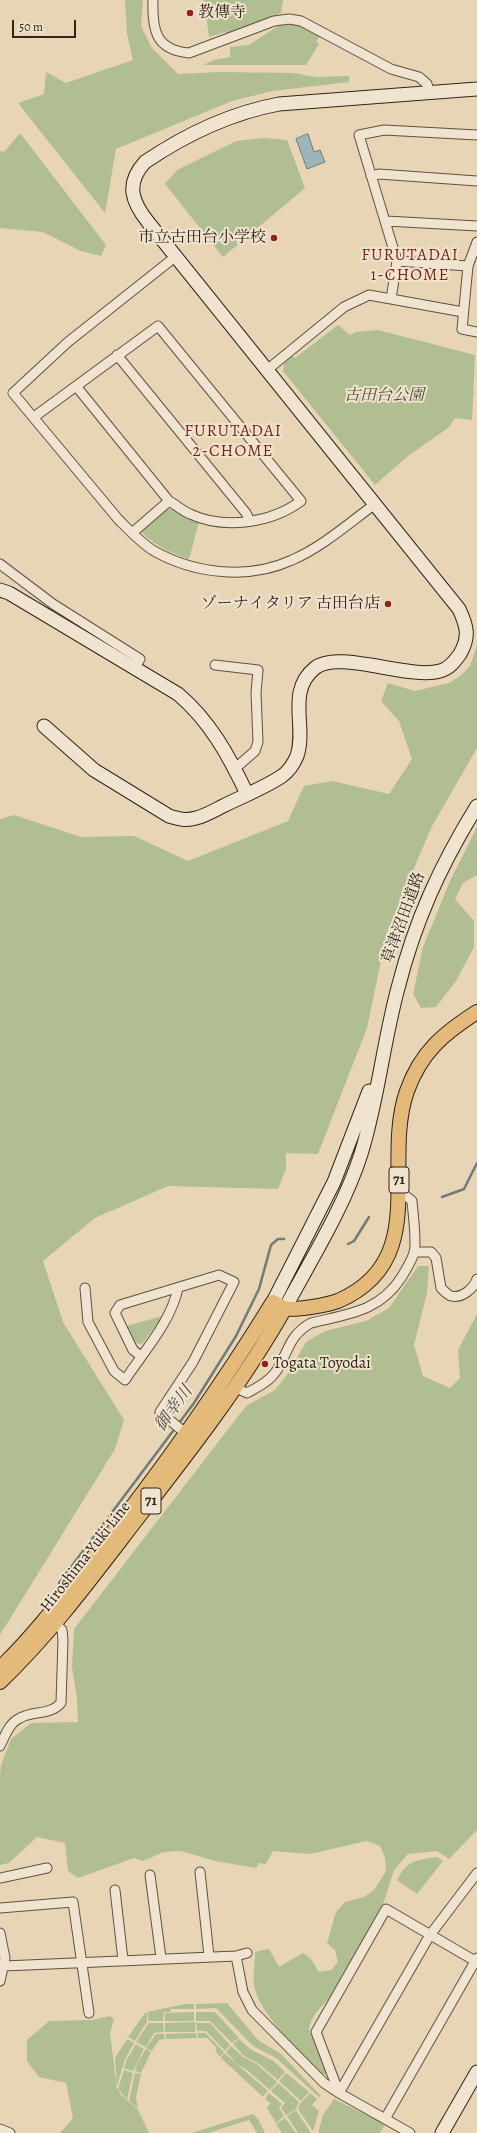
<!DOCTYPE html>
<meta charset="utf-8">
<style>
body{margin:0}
#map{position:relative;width:477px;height:2133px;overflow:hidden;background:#e8d5b6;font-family:Alegreya,serif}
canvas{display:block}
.scale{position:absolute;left:12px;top:20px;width:64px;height:18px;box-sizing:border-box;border:2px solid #2f2518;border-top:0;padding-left:5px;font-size:12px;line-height:14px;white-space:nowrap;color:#2f2518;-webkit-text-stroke:3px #f0e4d0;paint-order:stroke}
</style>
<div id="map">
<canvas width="477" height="2133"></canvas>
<div class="scale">50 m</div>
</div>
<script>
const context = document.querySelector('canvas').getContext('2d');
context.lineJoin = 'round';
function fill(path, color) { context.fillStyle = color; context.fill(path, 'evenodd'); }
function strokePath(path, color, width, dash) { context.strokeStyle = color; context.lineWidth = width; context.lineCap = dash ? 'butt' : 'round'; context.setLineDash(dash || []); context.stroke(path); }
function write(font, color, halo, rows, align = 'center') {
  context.font = font + ' Alegreya,"Noto Serif JP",serif'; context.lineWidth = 4; context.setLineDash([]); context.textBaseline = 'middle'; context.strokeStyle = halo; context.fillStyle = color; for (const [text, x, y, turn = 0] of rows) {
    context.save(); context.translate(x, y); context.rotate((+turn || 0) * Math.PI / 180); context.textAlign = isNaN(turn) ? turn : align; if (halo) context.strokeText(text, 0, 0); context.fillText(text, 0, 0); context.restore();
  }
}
fill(new Path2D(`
 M125 0H143L141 26 152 48 178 74 218 72 294 73 315 77 349 76V82L273 91 232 101 116 149 105 213 18 103 44 94 46 72 66 83 133 60 127 34Z
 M204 0H283L281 13 227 34 225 32 209 37Z
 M291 21 321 34 316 42 319 44 306 65H203L214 60 230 57V47L249 45 278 26Z
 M20 133 106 245 101 256 81 251 43 232 0 228V151L4 152Z
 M264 138 287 140 305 188 223 257 165 184 177 170 236 141Z
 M338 325 350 335 356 332 378 330 475 355 472 420 455 418 448 428 408 456 375 485 283 371 284 364 292 356 295 358Z
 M166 509H172L199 522 189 559C172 554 157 546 143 534L142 529Z
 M477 645V748L431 828 387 932 367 1028 318 1154 286 1153V1169L278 1189 168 1186 95 1218 43 1261 63 1322 124 1420 115 1449 0 1635V819L14 815 81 837 134 836 188 861 288 821 304 786 332 781 389 794 412 759 399 721 381 701 388 683 415 691 449 683 460 676 470 666Z
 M477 827V875L463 883 455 899 474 921V947L456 981 436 1007 421 1008 413 994 423 947 450 881Z
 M418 1266H429L427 1293 414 1345 423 1376 450 1388 460 1378 458 1350 477 1314V1830L449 1859 437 1851 408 1854 394 1870 384 1902 329 1998C320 2008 310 2017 309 2030L327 2074 323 2075C303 2055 261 2016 255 1989 252 1978 255 1963 255 1952L269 1949 279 1967 303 1953 311 1959 319 1972 331 1970 338 1962 335 1950 327 1943 336 1912 345 1902 364 1897 374 1890 386 1871 385 1858 380 1846 367 1841 310 1854 273 1851 266 1864 259 1863 256 1868 215 1861 181 1851 164 1852 143 1861 134 1858 78 1878 68 1871 65 1843 37 1837 9 1863 0 1865V1777L1 1765 11 1739 31 1723 78 1722 77 1698 72 1667 74 1629 246 1406 275 1390 287 1375 306 1342 325 1331 366 1321 389 1308Z
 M163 1316 142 1344 135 1343 126 1326Z
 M437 1857 443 1861 417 1894 397 1880C407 1860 417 1860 437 1857Z
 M227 2003 258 2040 281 2054 321 2096 319 2097 276 2058 253 2046 216 2008 196 2009V2004Z
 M185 2004H194V2009H171L170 2012H164L163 2021H148V2012Z
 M194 2012V2021H165V2013Z
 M196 2012H215L239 2038 232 2043 210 2021H196Z
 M145 2013H147V2022L135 2041 128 2037Z
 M110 2016 114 2019 110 2033 117 2088 121 2095 138 2110 149 2133H60L73 2118 66 2083 39 2077 27 2061V2040L49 2021 92 2020Z
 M195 2022V2032H165V2023Z
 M149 2023H163L164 2032 154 2033 146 2047 136 2042Z
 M196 2023H210L230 2045 225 2051 206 2031H197Z
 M196 2033 197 2038 166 2039V2034Z
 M198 2033H205L224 2052 220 2057 215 2050 217 2048 207 2038H198Z
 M156 2034H164L165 2039 159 2040 152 2051 146 2048Z
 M127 2039 134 2043 125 2059 117 2086 115 2058Z
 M239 2039 250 2049 274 2061 285 2072 278 2080 259 2064 244 2056 233 2044Z
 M136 2044 144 2049 133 2071 124 2068 127 2059Z
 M231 2046 243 2057 258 2065 277 2082 270 2090 247 2070 237 2064 226 2052Z
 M146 2049 151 2052 141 2073 135 2071 137 2064Z
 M224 2053 268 2091 263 2097 221 2058Z
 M124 2070 133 2073 127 2100 118 2089Z
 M135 2073 141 2074 136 2097 138 2109 129 2101Z
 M286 2073 309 2092 301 2101 279 2081Z
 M278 2083 299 2102 296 2109 286 2115 281 2108 285 2103 271 2091Z
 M269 2093 282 2104 279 2108 284 2116 276 2123 267 2108 270 2103 265 2099Z
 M310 2093 317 2099 312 2105 319 2111 313 2131 298 2109 300 2104Z
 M334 2099 385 2124 380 2133H318L323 2115Z
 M296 2110 297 2112 311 2133H298L287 2116Z
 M253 2114 258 2119 265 2133H257L249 2120 208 2133H191Z
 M285 2118 296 2133H282L276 2124Z`), '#b1be92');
const water = new Path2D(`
 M308 134 314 152 320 150 325 162 307 169 296 139Z`);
fill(water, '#9bb6b8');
strokePath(water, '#707c78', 1);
strokePath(new Path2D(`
 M442 1197 464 1189 477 1163
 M348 1244 354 1241 369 1217
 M59 1583 194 1403 236 1336 259 1289 271 1245 278 1239H284`), '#707c78', 2.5);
const street = new Path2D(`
 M153 0C152 29 155 50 189 53L274 21 289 19 301 21 391 69 419 77 427 84 430 93
 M371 176 379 174 477 181
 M386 221 477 226
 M477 242 468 266 462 329 477 332
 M175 257 68 342 13 393 118 519C129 530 141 543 154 551 195 574 249 580 292 560 322 547 348 524 375 504
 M397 261 468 266
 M391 299 397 261 359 135 384 130 477 135
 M117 355 246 513 250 521
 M267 370 344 307 369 295 463 312
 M34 417 158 326 301 501C271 523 225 530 190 514 183 511 176 505 169 501L76 386
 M132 533 169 501
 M0 564 53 604 140 659 134 669
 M215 665 258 670 256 693 258 742 255 751 239 765 233 768
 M414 1252H431L436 1258 441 1288C444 1291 448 1295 451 1296 462 1299 474 1288 477 1279
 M85 1288 88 1322 114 1371 125 1380C144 1351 171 1322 178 1288
 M141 1356 133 1350 115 1313 120 1305 219 1275 234 1282 193 1362 160 1412 190 1437
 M236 1388 247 1393C258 1387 270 1381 277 1370 289 1351 289 1335 311 1323 347 1314 379 1312 401 1278 406 1270 411 1262 414 1253 417 1242 413 1214 412 1201L406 1196 400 1195
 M0 1746C5 1736 9 1723 20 1718 34 1710 49 1716 61 1703L63 1640 62 1630 52 1619
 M200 1872 209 1956
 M150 1875 161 1958
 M0 1878 47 1868
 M115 1890 123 1960
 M0 1908 73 1902 89 2013
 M0 1933 5 1958 0 1981
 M236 1956 243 1992 252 2010 324 2083 339 2093 430 1935 477 1873
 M4 1966 236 1956 247 1953
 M385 2119 477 1958
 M0 2129 10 2133
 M410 2133 339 2093 316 2032 386 1909 477 1962`);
const secondary = new Path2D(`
 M0 590 9 593 178 694C210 721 229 756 247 794
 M44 726 94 770 169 816C179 819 186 821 196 818 205 816 215 810 223 806 243 796 264 788 282 776 289 771 294 763 297 756 307 727 286 691 315 668 338 649 409 680 440 671 449 669 455 661 460 654 470 637 467 626 459 609L148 222C132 202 125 184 145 162 185 135 231 113 279 104L477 89
 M273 1302 334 1182 369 1091
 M285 1308C311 1260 345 1205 361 1154 378 1100 383 1043 398 988 415 921 440 866 477 806
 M442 2133 477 2072`);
const primary = new Path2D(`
 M0 1668C36 1634 65 1594 95 1555 159 1474 219 1390 273 1302 277 1304 280 1306 284 1308 295 1311 327 1305 338 1301 432 1260 381 1165 407 1091 421 1052 443 1034 477 1012
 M0 1682C51 1633 93 1576 136 1520 189 1452 242 1384 285 1308`);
strokePath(street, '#5d5140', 11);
strokePath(secondary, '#2f2518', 15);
strokePath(primary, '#2f2518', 16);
strokePath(street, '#f0e4d0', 9);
strokePath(secondary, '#f0e4d0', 13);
strokePath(primary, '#e4ba7b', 14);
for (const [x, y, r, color] of [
 [190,13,4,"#8f2418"],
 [274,238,4,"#8f2418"],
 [388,604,4,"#8f2418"],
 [265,1364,4,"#8f2418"]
]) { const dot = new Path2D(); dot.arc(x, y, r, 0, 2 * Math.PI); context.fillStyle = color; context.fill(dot); strokePath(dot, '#f0e4d0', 1.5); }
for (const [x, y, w] of [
 [399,1180,20],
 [151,1501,20]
]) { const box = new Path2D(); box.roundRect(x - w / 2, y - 13, w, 26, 3); context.fillStyle = '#f0e4d0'; context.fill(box); strokePath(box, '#2f2518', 1); }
write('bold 15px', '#2f2518', null, [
 ["71",399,1180],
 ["71",151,1501]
]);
write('16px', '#2f2518', '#f0e4d0', [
 ["教傳寺",198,13],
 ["市立古田台小学校",266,238,"right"],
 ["ゾーナイタリア 古田台店",380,604,"right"],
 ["Togata Toyodai",273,1364]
], 'left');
write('italic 16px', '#504b36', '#f0e4d0', [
 ["古田台公園",384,396]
]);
write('16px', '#2f2518', '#f0e4d0', [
 ["草津沼田道路",404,918,-70],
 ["Hiroshima Yuki Line",86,1557,-52]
]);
context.letterSpacing = '1px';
write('17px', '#7a1f14', '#f0e4d0', [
 ["FURUTADAI",410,256],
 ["1-CHOME",410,276],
 ["FURUTADAI",233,432],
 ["2-CHOME",233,452]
]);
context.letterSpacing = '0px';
write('italic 17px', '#4a4940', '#f0e4d0', [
 ["御幸川",174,1409,-54]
]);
</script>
